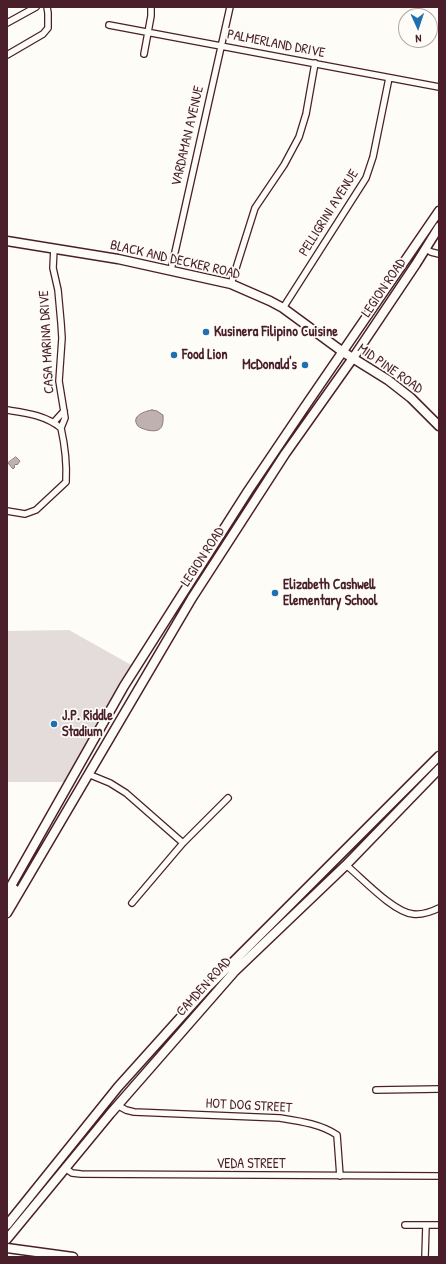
<!DOCTYPE html>
<style>
body{margin:0}
#map{position:relative;width:446px;height:1264px;overflow:hidden;background:#fdfcf7;font-family:"Patrick Hand",sans-serif}
canvas{display:block}
.frame{position:absolute;inset:0;border:8px solid #4a1f2b;pointer-events:none}
.north{position:absolute;left:398px;top:8px;width:40px;height:40px;box-sizing:border-box;background:#fdfcf7;border:1px solid #b5a4a5;border-radius:50%;rotate:177deg;font-size:11px;font-weight:700;line-height:16px;text-align:center;color:#4a1f2b}
.north::after{content:'';display:block;margin:auto;width:14px;height:18px;background:#1f6fb2;clip-path:polygon(50% 0,100% 100%,50% 72%,0 100%)}
</style>
<div id="map">
<canvas width="446" height="1264"></canvas>
<div class="frame"></div>
<div class="north">N</div>
</div>
<script>
const context = document.querySelector('canvas').getContext('2d');
context.lineJoin = 'round';
function fill(path, color) { context.fillStyle = color; context.fill(path, 'evenodd'); }
function strokePath(path, color, width, dash) { context.strokeStyle = color; context.lineWidth = width; context.lineCap = dash ? 'butt' : 'round'; context.setLineDash(dash || []); context.stroke(path); }
function write(font, color, halo, rows, align = 'center') {
  context.font = font + ' "Patrick Hand",sans-serif'; context.lineWidth = 3.5; context.setLineDash([]); context.textBaseline = 'middle'; context.strokeStyle = halo; context.fillStyle = color; for (const [text, x, y, turn = 0] of rows) {
    context.save(); context.translate(x, y); context.rotate((+turn || 0) * Math.PI / 180); context.textAlign = isNaN(turn) ? turn : align; if (halo) context.strokeText(text, 0, 0); context.fillText(text, 0, 0); context.restore();
  }
}
fill(new Path2D(`
 M69 630 133 666 68 782H7V631Z`), '#e3dcda');
const water = new Path2D(`
 M152 410 157 411 163 415C164 428 160 433 147 430 144 429 140 428 138 426 130 416 145 411 152 410Z
 M16 457 20 461 17 465 16 464 14 466 15 467 13 469 8 463Z`);
fill(water, '#c0b1b1');
strokePath(water, '#91777b', 1);
const street = new Path2D(`
 M7 23 36 7
 M109 25 439 87
 M144 54 151 16V7
 M7 55 43 34 48 28V13L47 7
 M54 248 53 268 58 290 61 323 62 338 59 381 65 418 61 428
 M426 249 431 252 439 254
 M171 270 230 7
 M231 284 255 208 284 165 299 137 306 114 315 63
 M283 308 366 178 373 157 389 78
 M7 410C26 413 45 415 61 428
 M54 422 64 411
 M7 511 25 514 36 510 66 482C67 464 65 446 61 428
 M88 774 110 783 126 793 183 843
 M346 865C362 878 393 912 413 914 422 915 431 912 439 908
 M132 903 183 843 228 798
 M376 1090 439 1089
 M117 1105 126 1110 134 1112 280 1118C299 1121 321 1124 337 1135L340 1176
 M65 1168 72 1173 81 1174 439 1176
 M405 1225H439
 M425 1257 426 1225`);
const secondary = new Path2D(`
 M7 241 118 259 231 284 270 301 283 308 343 352 388 380 411 398 439 426
 M7 893 124 686 176 604 248 491 304 408 439 211
 M7 901 14 889
 M7 913 192 598 285 454 353 358 416 264 439 227
 M7 1225 118 1087 207 988 439 756
 M7 1239 110 1114 235 971 346 865 439 769
 M7 1248 73 1257`);
strokePath(street, '#4a1f2b', 8);
strokePath(secondary, '#4a1f2b', 11);
strokePath(street, '#fdfcf7', 5.5);
strokePath(secondary, '#fdfcf7', 8);
for (const [x, y, r, color] of [
 [206,332,4,"#1f6fb2"],
 [174,355,4,"#1f6fb2"],
 [305,365,4,"#1f6fb2"],
 [275,593,4,"#1f6fb2"],
 [54,724,4,"#1f6fb2"]
]) { const dot = new Path2D(); dot.arc(x, y, r, 0, 2 * Math.PI); context.fillStyle = color; context.fill(dot); strokePath(dot, '#fdfcf7', 1.5); }
write('14px', '#4a1f2b', '#fdfcf7', [
 ["PALMERLAND DRIVE",276,44,11],
 ["VARDAMAN AVENUE",188,136,-77],
 ["PELLIGRINI AVENUE",329,213,-58],
 ["BLACK AND DECKER ROAD",175,260,13],
 ["LEGION ROAD",384,288,-56],
 ["CASA MARINA DRIVE",47,342,-93],
 ["MID PINE ROAD",390,369,35],
 ["LEGION ROAD",203,557,-57],
 ["CAMDEN ROAD",204,987,-48],
 ["HOT DOG STREET",249,1106,3],
 ["VEDA STREET",251,1164]
]);
write('bold 14px', '#4a1f2b', '#fdfcf7', [
 ["Kusinera Filipino Cuisine",214,332],
 ["Food Lion",182,355],
 ["McDonald's",297,365,"right"],
 ["Elizabeth Cashwell",283,585],
 ["Elementary School",283,601],
 ["J.P. Riddle",62,716],
 ["Stadium",62,732]
], 'left');
</script>
